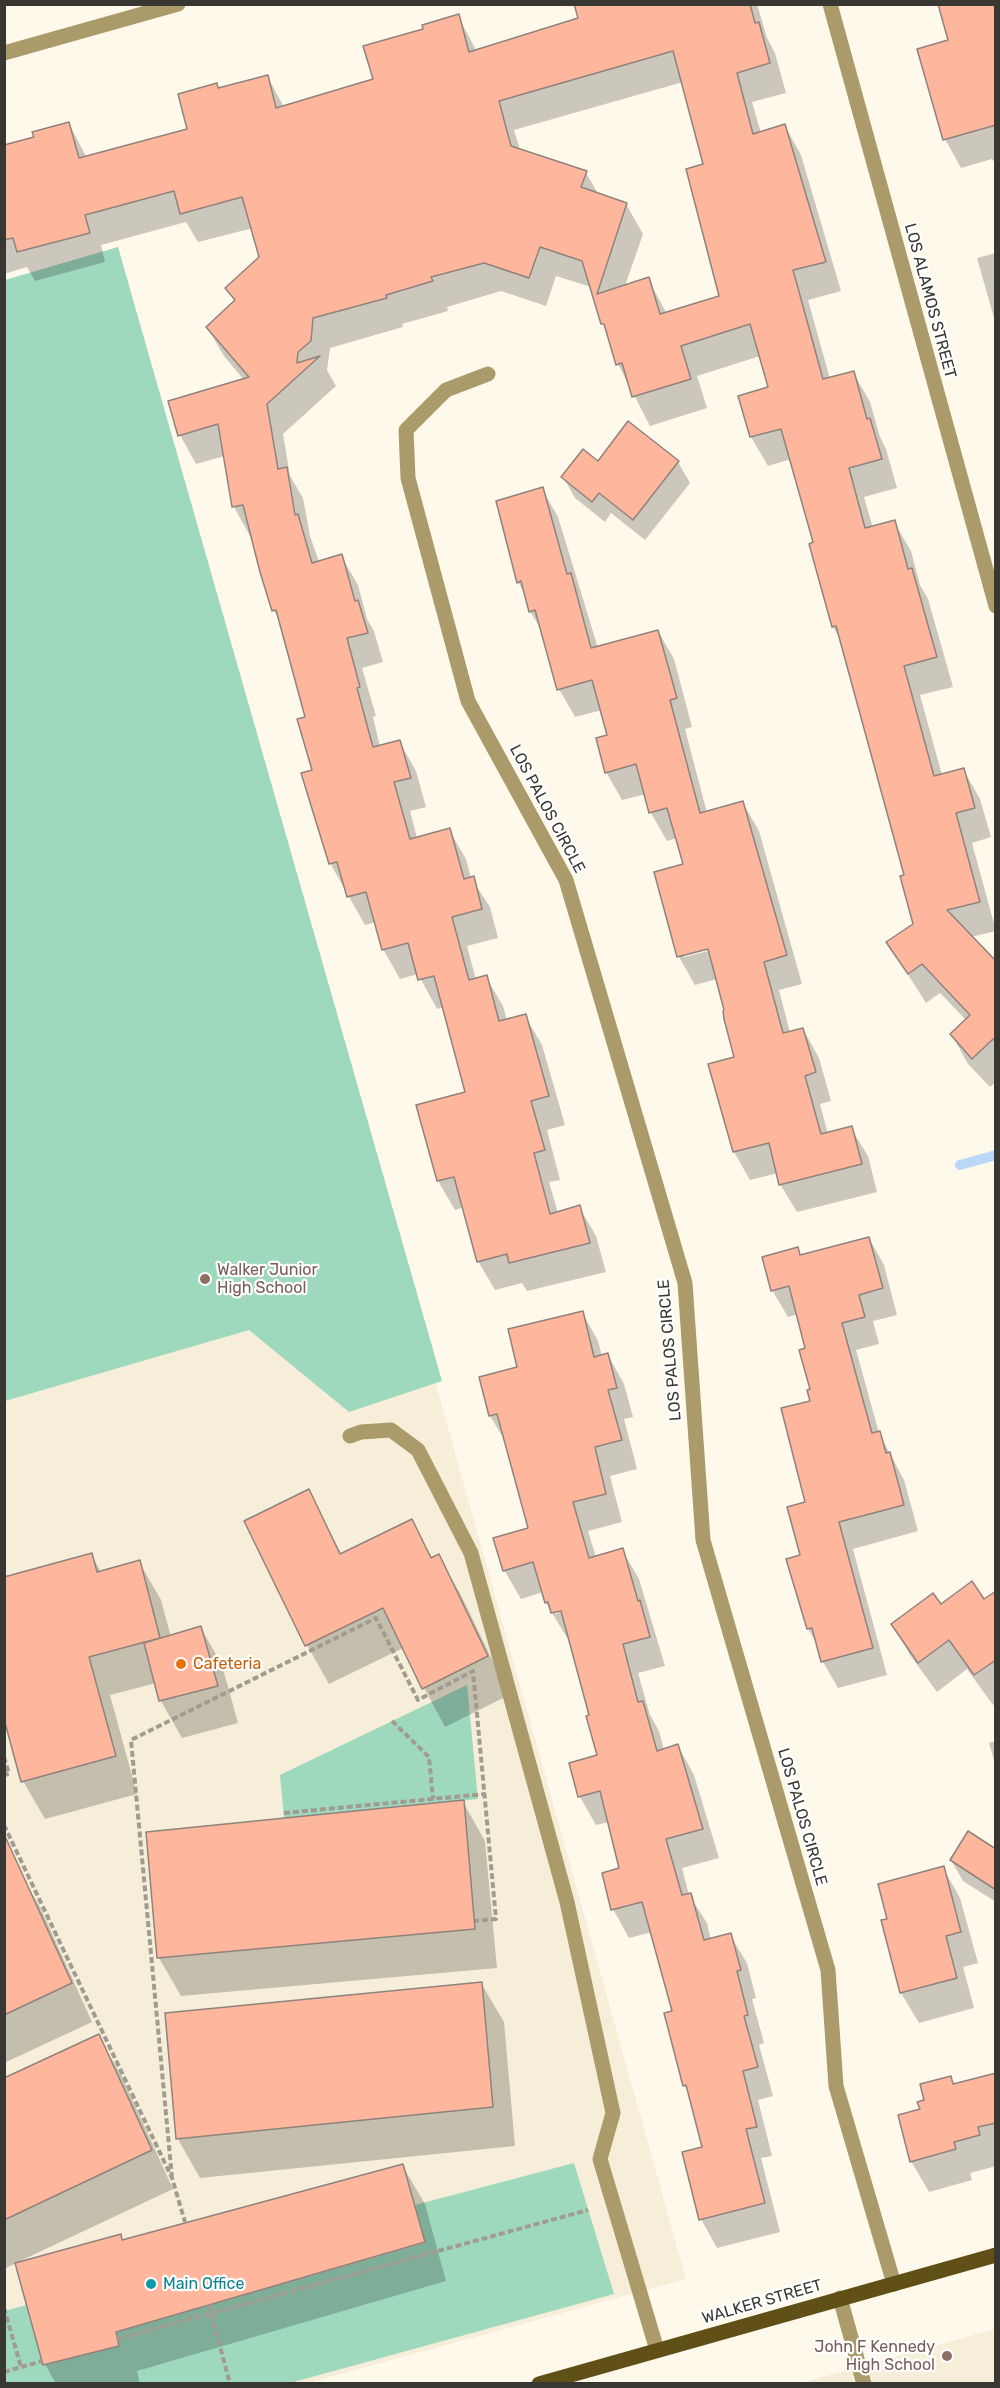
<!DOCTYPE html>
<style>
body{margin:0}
#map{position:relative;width:1000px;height:2388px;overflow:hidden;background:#fff9eb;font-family:Rubik,sans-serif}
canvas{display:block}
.frame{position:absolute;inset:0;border:6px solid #393732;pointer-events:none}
</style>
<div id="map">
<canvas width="1000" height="2388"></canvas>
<div class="frame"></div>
</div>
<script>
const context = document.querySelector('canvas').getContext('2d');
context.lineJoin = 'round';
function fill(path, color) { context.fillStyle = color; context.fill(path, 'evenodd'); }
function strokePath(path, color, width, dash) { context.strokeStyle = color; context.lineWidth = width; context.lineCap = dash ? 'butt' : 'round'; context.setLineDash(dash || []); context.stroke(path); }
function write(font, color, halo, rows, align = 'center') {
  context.font = font + ' Rubik,sans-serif'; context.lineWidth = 4.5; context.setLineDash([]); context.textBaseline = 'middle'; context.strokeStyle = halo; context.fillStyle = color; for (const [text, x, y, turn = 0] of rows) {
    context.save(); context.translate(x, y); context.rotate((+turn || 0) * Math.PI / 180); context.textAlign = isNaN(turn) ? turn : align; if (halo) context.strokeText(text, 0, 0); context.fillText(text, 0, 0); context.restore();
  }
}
fill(new Path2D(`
 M118 247 686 2279 308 2383 5 2384V280Z
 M995 2329V2383H801Z`), '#f6eed9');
fill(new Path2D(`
 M118 247 442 1381 349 1412 249 1330 5 1401V280Z
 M467 1685 478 1799 284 1818 280 1775Z
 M574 2163 614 2294 290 2383 5 2384V2311L26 2305 43 2365 119 2346 116 2332 425 2243 415 2205Z`), '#9ed9be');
fill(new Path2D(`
 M576 4H757L767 38 775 53 786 93 752 102 761 133 785 126 801 155 841 291 808 300 830 379 853 372 870 402 880 437 886 449 897 488 864 497 873 528 894 522 911 551 920 585 928 599 953 687 920 695 942 775 963 769 980 799 991 837 972 843 996 931 971 937 996 963V1082L990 1087 968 1064 952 1035 966 1020 940 993 926 1003 888 943 915 925 906 876 842 642 833 627 811 545 815 543 791 459 768 466 751 437 770 388 760 356 697 376 707 408 650 426 618 364 591 287 556 276 546 306 501 291 447 307 448 311 402 324 403 327 330 348 327 370 336 386 283 434 290 476 303 498 310 536 319 562 341 556 358 585 367 619 374 631 383 662 362 668 376 716 373 717 380 747 399 741 416 771 426 807 410 811 417 838 449 830 466 859 471 878 490 907 498 938 467 946 476 980 486 977 503 1006 507 1021 525 1016 542 1045 565 1125 547 1130 560 1180 549 1182 558 1213 579 1207 596 1236 606 1272 527 1291 522 1283 495 1290 478 1261 464 1207 455 1210 438 1181 467 1093 444 1007 437 1009 418 974 400 979 383 949 376 922 365 925 330 863 307 718 281 622 274 611 253 536H250L234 507 225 456 196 464 180 435 244 380 224 356 207 327 235 302 227 289 261 257 253 228 198 242 186 222 101 245 105 262 35 281 27 267 4 274V147L36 138 69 124 87 158 189 130 218 89 267 76 284 107 375 80 425 30 458 16 477 52 580 19ZM683 82 705 165 721 297 667 314 648 279 625 286 643 234 626 204 599 195 586 173 520 150 514 130Z
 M996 4V164L992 159 961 168 945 139 950 42Z
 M996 253V325L977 258Z
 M678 462 690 483 645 540 611 513 605 522 575 498 563 477 598 463Z
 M542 489 558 517 598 648 658 631 674 659 692 727 685 729 707 813 743 803 759 831 802 984 779 990 790 1033 803 1029 819 1058 831 1101 820 1104 828 1134 851 1128 868 1156 877 1192 797 1212 780 1184 778 1173 750 1180 734 1152 736 1058 717 979 695 985 679 957 656 873 685 865 677 838 667 841 651 813 646 794 622 800 606 772 609 736 602 710 575 717 559 689 543 633 530 611 526 596 518 582ZM715 946 716 949 684 957V954Z
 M869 1238 884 1265 897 1315 873 1321 879 1344 856 1350 879 1433 904 1480 918 1531 853 1549 887 1675 838 1688 823 1662 819 1647 808 1629 806 1504 812 1402 807 1349 798 1314 788 1317 772 1290 797 1249 801 1256Z
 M582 1312 598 1341 602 1356 608 1355 624 1384 633 1417 624 1419 637 1469 610 1476 622 1522 588 1531 596 1557 622 1550 639 1579 665 1666 638 1673 650 1715 659 1731 664 1750 678 1746 694 1775 719 1858 682 1868 689 1895 707 1923 711 1940 730 1935 747 1963 756 1998 752 1999 764 2043 759 2045 773 2096 758 2100 772 2156 761 2158 780 2232 717 2248 701 2219 704 2148 691 2096 684 2085 674 2012 652 1932 629 1938 613 1909 621 1869 609 1822 596 1825 580 1797 599 1756 590 1716 569 1641 546 1603 543 1592 521 1599 504 1570 530 1529 507 1444 490 1416 519 1368ZM568 1610 555 1614V1611Z
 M308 1491 342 1555 411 1521 433 1559 438 1556 461 1595 509 1695 445 1727 403 1648 329 1684 307 1645 246 1521Z
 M91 1554 101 1572 139 1562 161 1600 171 1637 201 1628 222 1665 238 1723 182 1738 161 1701 156 1683 110 1695 137 1794 45 1819 23 1781Z
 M996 1594V1703L993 1705 967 1669 937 1692 910 1655 893 1624 941 1606 984 1601Z
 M996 1741V1767L989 1743Z
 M463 1802 485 1841 497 1968 181 1996 159 1958Z
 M996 1851V1902L963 1881 951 1860Z
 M943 1868 960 1898 978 1963 963 1967 974 2008 919 2023 901 1993 889 1920Z
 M19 1871 41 1909 92 2022 4 2063V1878Z
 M481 1983 504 2022 515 2146 200 2178 178 2139 167 2014Z
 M98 2036 121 2075 173 2189 18 2262 120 2236 123 2241 402 2165 425 2204 446 2281 137 2371 140 2384H56L45 2364 16 2263 4 2269V2080Z
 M996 2075V2166L970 2173 972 2180 929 2192 911 2161 921 2111 926 2101 950 2078 955 2086Z`), '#0003');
strokePath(new Path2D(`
 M960 1165 996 1155`), '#bad7f7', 10);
const building = new Path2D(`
 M574 4H750L755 23 759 22 770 63 737 73 753 134 785 124 826 262 793 270 823 379 854 371 867 419 870 418 882 459 849 468 865 528 895 520 908 569 912 568 937 657 904 666 934 776 964 768 975 808 956 813 980 902 947 910 996 961V1042L993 1039 972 1059 950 1034 970 1015 922 964 908 974 886 942 913 924 900 876 904 875 836 626 832 627 809 544 813 542 781 429 750 437 738 396 768 387 750 324 681 346 691 379 632 397 622 363 616 365 604 324H601L582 261 540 247 529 278 484 263 431 277 433 281 386 295 387 298 313 318 311 341 298 352 297 363 320 356 267 404 278 469 287 467 295 515 298 514 312 563 342 554 355 601 358 600 368 633 347 638 360 687 357 688 373 747 400 740 411 778 394 782 410 839 450 828 464 879 474 876 482 909 452 917 469 980 487 975 499 1021 526 1014 549 1096 531 1101 545 1150 534 1153 550 1214 580 1205 590 1243 509 1263 507 1254 477 1262 454 1177 437 1181 416 1105 465 1092 434 976 418 980 408 943 382 950 366 892 347 897 337 862 329 864 301 773 312 770 297 719 305 717 276 610 272 611 260 572 243 505 232 507 218 424 178 436 168 401 249 377 206 327 235 300 225 288 259 257 242 197 180 214 174 191 85 215 90 233 17 252 13 238 4 240V145L34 137 32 132 69 122 79 158 187 129 178 94 217 83 218 88 268 75 276 108 373 79 363 46 423 29 422 25 459 14 469 52 578 18ZM673 51 703 164 686 169 719 296 660 314 649 277 597 294 627 203 581 187 587 171 511 146 499 101Z
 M938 4H996V125L943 140 917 49 948 40Z
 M628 421 679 461 633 520 599 493 592 502 561 477 583 449 598 461Z
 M543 487 567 574 571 573 591 648 658 630 677 698 670 700 700 813 743 801 787 955 764 962 783 1033 803 1028 816 1072 805 1076 821 1134 852 1126 862 1164 779 1185 769 1143 733 1152 708 1064 734 1057 724 1019 723 1011 724 1010 708 949 677 957 654 872 683 864 667 808 649 813 636 764 605 773 596 738 607 735 592 680 557 690 535 610 529 612 521 581 517 583 496 501Z
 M869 1237 883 1288 859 1295 865 1317 842 1323 872 1433 880 1431 886 1453 890 1452 904 1505 839 1522 873 1648 821 1662 812 1628 807 1629 786 1559 800 1555 787 1507 805 1502 781 1408 810 1401 807 1390 810 1389 799 1350 805 1348 789 1286 771 1291 762 1257 798 1247 800 1255Z
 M583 1311 594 1357 608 1353 617 1388 608 1390 622 1440 595 1447 606 1494 573 1502 589 1558 623 1548 638 1601 640 1600 650 1637 623 1644 638 1702 643 1701 657 1751 678 1744 703 1829 666 1839 682 1895 691 1893 704 1940 731 1933 741 1970 737 1971 748 2015 744 2016 758 2067 743 2071 757 2127 746 2129 765 2203 699 2220 682 2152 702 2147 686 2085 683 2086 664 2013 672 2011 642 1902 611 1910 602 1873 619 1868 600 1791 578 1797 569 1763 597 1755 586 1716 589 1715 561 1611 551 1613 548 1602 545 1603 533 1562 503 1571 493 1538 528 1528 497 1414 489 1416 479 1377 517 1367 508 1329Z
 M309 1489 340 1554 412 1519 431 1558 439 1554 488 1656 422 1689 383 1608 305 1646 244 1521Z
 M92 1553 97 1572 140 1560 160 1638 89 1657 116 1756 21 1782 4 1719V1577Z
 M972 1581 984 1599 996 1591V1660L974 1675 949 1640 918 1663 891 1624 933 1593 941 1604Z
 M201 1626 218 1686 159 1701 144 1643Z
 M464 1800 475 1929 157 1958 146 1832Z
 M968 1831 996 1849V1890L950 1860Z
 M4 1834 72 1983 4 2015Z
 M944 1866 961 1932 946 1936 957 1978 900 1993 881 1920 887 1919 878 1884Z
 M482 1982 493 2107 176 2139 165 2013Z
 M99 2034 152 2150 4 2220V2078Z
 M996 2073V2123L978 2127 980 2135 954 2142 956 2149 910 2162 898 2115 920 2109 917 2102 924 2100 920 2084 951 2076 953 2084Z
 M403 2164 425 2242 116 2332 119 2346 43 2365 15 2263 121 2234 122 2240Z`);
fill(building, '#feb69d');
strokePath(building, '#90827d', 1.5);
strokePath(new Path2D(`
 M392 1721 429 1757 433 1799
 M4 1757 9 1774 4 1775
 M284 1813 485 1794
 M4 1825 172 2178 185 2222
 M172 2178 131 1740 376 1618 418 1700 473 1671 496 1919 475 1921
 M209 2305 230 2384
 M4 2308 21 2367
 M117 2339 588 2210
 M4 2372 42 2361`), '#a09c92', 4, [6, 3]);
strokePath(new Path2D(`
 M830 4 996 606
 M4 53 178 4
 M488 374 446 390 406 430 408 478 468 701 566 880 685 1283 703 1540 828 1970 836 2086 894 2284
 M350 1436 361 1432 391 1430 418 1450 471 1553 567 1902 613 2113 600 2159 657 2350
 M840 2298 864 2384`), '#ab9b6b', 15);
strokePath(new Path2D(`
 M539 2384 996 2255`), '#604f16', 15);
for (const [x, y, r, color] of [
 [205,1279,6,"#8d6e63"],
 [181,1664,6,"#e8710a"],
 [151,2284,6,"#0f9aa8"],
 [947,2356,6,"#8d6e63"]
]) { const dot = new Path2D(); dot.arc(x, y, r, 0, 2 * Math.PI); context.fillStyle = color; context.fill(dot); strokePath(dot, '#fff', 2); }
write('16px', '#393732', '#fff', [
 ["LOS ALAMOS STREET",930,301,75],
 ["LOS PALOS CIRCLE",547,809,62],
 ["LOS PALOS CIRCLE",670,1350,-95],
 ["LOS PALOS CIRCLE",802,1817,74],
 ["WALKER STREET",762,2302,-16]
]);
write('16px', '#785e54', '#fff', [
 ["Walker Junior",217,1270],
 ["High School",217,1288],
 ["John F Kennedy",935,2347,"right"],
 ["High School",935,2365,"right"]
], 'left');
write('16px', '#c56008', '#fff', [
 ["Cafeteria",193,1664]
], 'left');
write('16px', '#0d838f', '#fff', [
 ["Main Office",163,2284]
], 'left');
</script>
